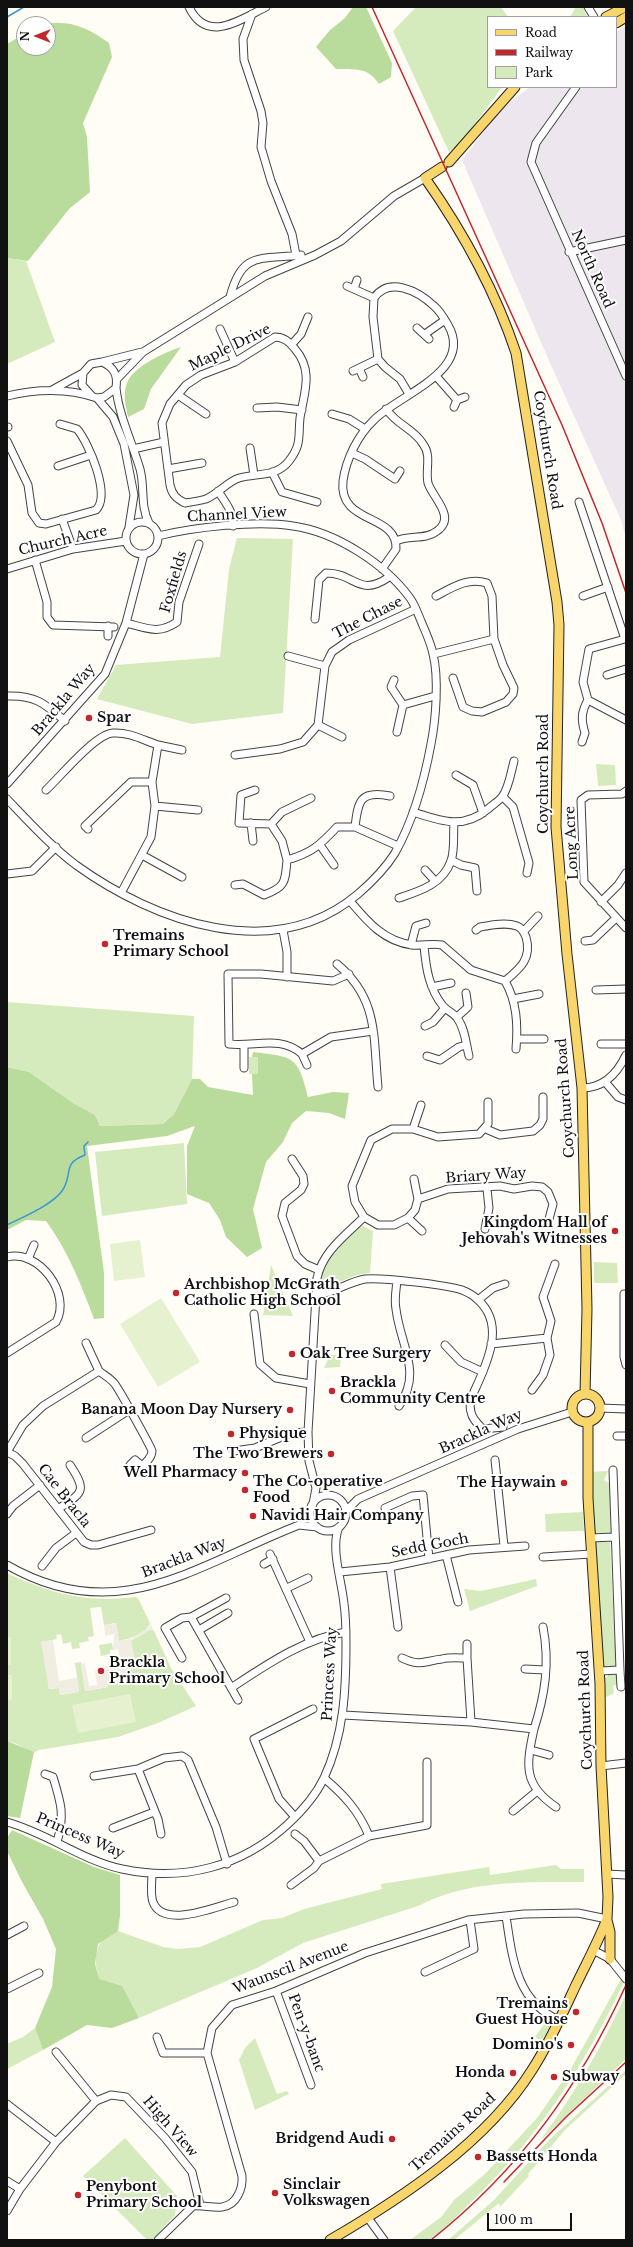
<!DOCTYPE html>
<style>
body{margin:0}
#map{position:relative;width:633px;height:2247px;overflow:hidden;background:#fffdf5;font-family:"Libre Baskerville",serif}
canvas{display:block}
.frame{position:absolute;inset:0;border:8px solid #111;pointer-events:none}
.legend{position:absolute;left:487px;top:16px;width:130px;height:72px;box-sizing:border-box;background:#fff;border:1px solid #a0a0a0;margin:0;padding:5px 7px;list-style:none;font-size:12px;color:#111}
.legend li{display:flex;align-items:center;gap:8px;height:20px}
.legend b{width:20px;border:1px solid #a0a0a0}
.north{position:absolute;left:16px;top:16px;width:40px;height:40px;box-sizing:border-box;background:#fff;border:1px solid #a0a0a0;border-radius:50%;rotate:270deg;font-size:11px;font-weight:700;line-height:16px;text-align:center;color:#111}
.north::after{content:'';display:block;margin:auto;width:14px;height:18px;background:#c4262e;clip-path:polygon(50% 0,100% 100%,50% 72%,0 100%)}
.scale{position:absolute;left:487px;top:2213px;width:85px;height:18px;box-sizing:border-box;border:2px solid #111;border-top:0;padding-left:5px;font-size:12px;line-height:14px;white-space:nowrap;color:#111;-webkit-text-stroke:3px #fff;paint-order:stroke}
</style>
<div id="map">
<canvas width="633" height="2247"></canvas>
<div class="frame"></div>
<ul class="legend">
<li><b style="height:5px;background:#f9d66b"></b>Road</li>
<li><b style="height:5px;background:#c4262e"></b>Railway</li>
<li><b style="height:11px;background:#d5ebbd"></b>Park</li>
</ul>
<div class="north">N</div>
<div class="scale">100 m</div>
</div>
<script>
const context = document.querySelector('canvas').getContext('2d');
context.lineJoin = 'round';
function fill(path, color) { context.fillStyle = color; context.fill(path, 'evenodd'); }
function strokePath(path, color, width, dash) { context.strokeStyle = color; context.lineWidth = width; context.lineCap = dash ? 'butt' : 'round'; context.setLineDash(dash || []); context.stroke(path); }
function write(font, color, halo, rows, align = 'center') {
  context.font = font + ' "Libre Baskerville",serif'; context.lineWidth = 4; context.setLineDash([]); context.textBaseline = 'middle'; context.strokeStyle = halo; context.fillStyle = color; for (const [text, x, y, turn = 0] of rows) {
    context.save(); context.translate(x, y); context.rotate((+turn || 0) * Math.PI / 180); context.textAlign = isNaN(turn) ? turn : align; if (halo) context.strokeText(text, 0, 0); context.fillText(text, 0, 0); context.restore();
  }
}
fill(new Path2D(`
 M626 25V538L621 520 550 363 462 160 501 109 530 87H616V32Z`), '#eee6ef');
fill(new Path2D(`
 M416 7H501L508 17H488V87H502L462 142 449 152 393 31Z
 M576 7H583L587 17H570Z
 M7 258 26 261 55 342 7 364Z
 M237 538 293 539 283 713 192 724 97 699 116 665 220 657 229 569Z
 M596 764 615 765 616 785 598 786Z
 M7 1002 194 1016 192 1079 174 1114 163 1124 100 1126 95 1115 73 1103 29 1072 7 1067Z
 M249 1057H258V1074H249Z
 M184 1143 187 1204 102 1216 95 1152Z
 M363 1226 373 1231 370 1273C350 1274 336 1287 318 1287 319 1282 319 1276 321 1271 326 1261 352 1226 363 1226Z
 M594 1262 617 1263 618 1283H594Z
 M271 1265 293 1316 263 1315Z
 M330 1355H341L340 1367 324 1368Z
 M608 1471 604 1480 610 1484 611 1535 592 1536 589 1472Z
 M583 1512 584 1531 546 1532 545 1514Z
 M593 1542H610L616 1667 602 1668Z
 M7 1573C51 1594 86 1603 135 1597L138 1598 150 1623C146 1634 129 1639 119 1641L116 1623 104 1625 101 1607 90 1608 94 1636 88 1637 89 1641 79 1643 80 1648 72 1649 71 1642 63 1644 61 1634 56 1635 57 1639 42 1642 49 1689 59 1688 60 1695 79 1692 75 1663 81 1662 85 1691 108 1687 107 1684 132 1679 130 1663 135 1662 131 1641 150 1629 154 1631 171 1668 196 1706 158 1723 118 1737 39 1750 33 1753 17 1744 7 1741Z
 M536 1579 537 1586 470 1611 464 1589 481 1591Z
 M112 1643 113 1650H110V1654L101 1656 99 1645Z
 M608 1673 617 1674V1684L613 1686 614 1693 604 1698V1677H608Z
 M556 1865 561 1869H584V1882C529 1882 469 1879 418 1906L303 1943 257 1968 139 2018 122 1987 99 1980C94 1960 94 1949 107 1933L118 1931 163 1947 178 1949 200 1947 263 1920 282 1918 304 1909 382 1889 381 1884 489 1867 490 1875Z
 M621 1979 624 1982C583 2068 536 2141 467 2206 457 2216 441 2235 428 2240 423 2242 415 2240 410 2240L441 2217 454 2200 485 2174 537 2118 569 2072Z
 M626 1994V2059L540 2141C574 2094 602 2047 626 1994Z
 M548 2019 551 2021V2024L542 2042 535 2037Z
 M35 2028 43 2050 7 2069V2044L23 2037Z
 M255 2038 277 2094 287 2091 289 2094 255 2110 239 2060 245 2048Z
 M626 2070V2074L565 2130 528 2174 529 2176 500 2207 499 2203 454 2240H448L494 2200 549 2140Z
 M125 2138 177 2196 175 2215 152 2240H147L83 2176Z`), '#d5ebbd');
fill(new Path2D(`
 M353 7H366L392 63 391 77 379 84C367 66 355 70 336 69L316 47 330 30 345 18Z
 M45 24C70 19 90 29 109 43L112 57 83 123 87 137 90 192 69 209 28 261 7 258V44L24 34V48H48V24Z
 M181 347 151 389 144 409 128 417C126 407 123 396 126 386 131 367 163 353 181 347Z
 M253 1052C293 1057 298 1055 308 1097L333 1092 349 1093 345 1119 329 1113 306 1111 292 1123 283 1142 266 1162 253 1209 262 1248 247 1257 226 1237 220 1220 209 1203 187 1194V1146L195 1126 167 1136 87 1146 104 1273V1318L94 1319C81 1284 68 1251 46 1221L26 1220 7 1230V1067L29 1072 73 1103 95 1115 100 1126 163 1124 174 1114 192 1079H200L208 1087 253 1095 252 1074H258V1057H252Z
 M7 1741 34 1752 20 1818 7 1816Z
 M12 1830 94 1867 120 1875V1916L118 1931 98 1944 95 1964 99 1979 122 1986 139 2018 112 2028 87 2025 43 2050 35 2028 52 1987 56 1949 43 1919 21 1880 7 1851V1838Z`), '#b9dc9c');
fill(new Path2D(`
 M140 1240 145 1277 114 1281 110 1244Z
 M161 1298 200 1362 158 1387 120 1324Z
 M7 1637H11V1665H7Z
 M7 1675H12V1700H7Z
 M130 1694 136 1722 78 1733 72 1705Z`), '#e6f2cf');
fill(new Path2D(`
 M116 1623 119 1641 131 1639 149 1627 150 1623 154 1631 150 1630 131 1641 135 1662 130 1663 132 1679 107 1683 108 1687 85 1691 81 1664 85 1663 89 1686 97 1685 95 1671 107 1669 106 1666 121 1664 118 1649 113 1650 114 1634 105 1636 104 1625Z
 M53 1640 59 1681 77 1678 79 1692 60 1695 59 1688 49 1689 41 1642Z`), '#f1ede2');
strokePath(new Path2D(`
 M7 17 24 7
 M7 1225C23 1217 52 1205 62 1191 74 1174 61 1164 85 1155L84 1146 88 1142`), '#3f96cf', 1.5);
const minor = new Path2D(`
 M189 7C207 45 241 19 266 7
 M588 7 594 17
 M252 14 243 39 244 60 261 111 263 123 261 147 271 181 292 234 296 255
 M576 87 536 143 531 162 626 376
 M569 252 626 240
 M347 286 374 298
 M354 289 357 280
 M230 297C242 250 261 260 301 255
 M417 328 429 339
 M220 329 235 362
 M425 334 445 320
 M275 337C284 337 290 342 295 349 314 371 304 393 300 418 298 437 302 444 289 461 277 477 257 473 239 478 227 482 218 494 206 499 199 501 192 502 185 503 177 499 172 495 170 485L162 423 170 404 186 385 201 375 235 362Z
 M292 344 301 334 308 317
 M102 362 142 352
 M359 368 363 377
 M353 371 378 359
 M436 376 457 400
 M117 379 143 352 265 276 315 255 341 241 394 196 425 178
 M116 388C119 416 132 442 140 469 145 487 140 506 149 523
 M52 390 83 373
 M178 395 206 414
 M7 396C36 389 68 388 97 398L104 397 116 388C118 375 114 367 102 362L91 364 83 373 82 385 92 396
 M97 398 113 417 124 444 134 495 129 527
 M454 407 457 400 465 397
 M257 408 277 407 302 410
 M386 409C398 426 413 428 423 444 432 456 425 469 428 483 432 497 457 517 437 531 426 540 409 535 396 541
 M332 414 349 419 365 429
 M7 427H8
 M7 441 28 485 32 513 39 523 46 524 96 510C111 495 89 443 77 429L60 424
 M250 448 254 475
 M133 449 164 442
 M352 453 365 459 395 479 400 471
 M58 466 91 455
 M168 469 202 463
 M272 472 282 492 317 502
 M218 491C225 502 234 512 233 526
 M579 502 625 639 589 649 583 682 588 700 626 720
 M62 519 73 549
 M126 538a16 16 0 1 1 32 0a16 16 0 1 1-32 0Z
 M35 560 47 602V617L53 625 114 627
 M7 569 73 549 126 541
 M382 569 396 549C398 513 338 525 343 481 346 459 358 435 374 420 398 395 475 371 448 325 444 318 440 311 434 306 418 291 389 276 374 298L373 317 378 359 385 367 400 379 409 394
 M436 596C453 587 468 577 487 583L492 596 494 639 503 665 514 688 513 694 506 702 482 712 472 711 463 707 453 678
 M583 596 608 587
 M315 619 319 580 326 573C355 573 359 598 389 577
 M126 623C147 628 158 635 177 622L179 602 199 544
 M108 636V626
 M434 654 494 639
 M288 656 325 666
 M607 675 626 669
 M394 680 391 687 403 705 435 696
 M7 696C35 695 44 703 65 721
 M318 725 342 737
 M397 732 403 705
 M582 742 585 733C581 720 581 712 588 700
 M158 745 182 750
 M235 755 280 749 303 742 318 725 325 666 332 652 349 640 416 609
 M456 775 473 785 483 813
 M7 784 105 674 126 623 144 554
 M46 790C60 777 95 734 113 733 129 732 143 740 158 745L152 782 155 806 151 837 121 893
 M255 790 241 795 239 823 271 824 282 841 287 860C312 853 320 845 337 827H355L398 846
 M626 791 622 794 588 795 581 800 584 882 626 928
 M503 797 513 807 529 863 527 873
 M7 799C29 822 51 846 76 865 155 922 274 965 358 894 372 882 385 869 395 853 414 819 424 782 431 744 436 719 439 678 433 654 431 643 425 631 421 621 418 614 415 605 410 598 385 564 336 532 293 526 257 520 194 527 158 536
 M155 806 198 810
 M413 812C441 821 463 830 488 809 492 805 499 801 502 797 509 788 511 772 514 761
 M251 823 253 841
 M271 824 282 812 311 798
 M355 827C358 801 360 790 390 796
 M88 829 85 826 131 782H152
 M320 845 334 865
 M142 855 182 877
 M451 860 461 865 475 868 477 891
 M425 870 435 881
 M7 874 32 871 56 847
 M235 885 243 884 264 895C286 887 285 882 287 860
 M399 898C420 891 443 884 451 861 455 850 453 834 454 823
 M350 901C367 921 383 941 412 945 422 946 432 943 442 945L471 970 505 981
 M601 902 618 885 626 873
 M283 930 287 952V977
 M476 930 480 927C491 925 506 922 517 926 522 928 524 932 526 937 532 958 521 968 505 981 517 1002 518 1025 516 1049
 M524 931 538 916
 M585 941 593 940 616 918
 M411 945 416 926 426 923
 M424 946C426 968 429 989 443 1006 447 1011 454 1013 457 1018 465 1028 466 1044 469 1056
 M337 964C379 999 373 1037 378 1087
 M349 974 333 981 261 974H228L229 1044C255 1047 281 1035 302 1054L331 1037 373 1031
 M432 987 451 983
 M596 990 626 989
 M513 999 539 994
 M457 1017 468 1007 466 993
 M425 1026 433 1022 445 1008
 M517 1039H544
 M601 1044H626
 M244 1046V1068
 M302 1054 307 1065
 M427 1056 440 1060 459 1047 466 1045
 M606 1083 618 1097 626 1100
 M582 1088C604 1088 617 1074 626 1055
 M488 1102V1124L479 1134 438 1137 413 1129H392L371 1140 352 1186 355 1202 364 1217 378 1225H394L408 1218 415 1210 418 1199 448 1189 500 1186 514 1189 532 1186 542 1187 548 1192 553 1204 549 1219
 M413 1129 421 1105
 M486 1129 500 1135 533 1131 540 1125 543 1119V1097
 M292 1159 303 1176 304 1184 301 1190 285 1203 282 1216 297 1256 305 1264 319 1270
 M414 1179 418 1199
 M408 1218 422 1231
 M485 1229 489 1208 487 1189
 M7 1257C39 1249 72 1294 56 1322L7 1353
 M28 1259 34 1245
 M397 1281C396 1291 394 1300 396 1309 400 1345 423 1372 399 1406
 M316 1294C334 1294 347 1282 365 1279 381 1277 446 1285 462 1290 467 1292 473 1295 477 1299 504 1322 490 1356 478 1383 474 1392 468 1402 471 1412 472 1419 478 1424 483 1429L503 1427
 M624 1294V1357L626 1365
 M478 1300 493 1288 505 1284
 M254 1314 260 1364 276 1378 310 1384
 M491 1344 547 1338
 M445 1345 461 1362 483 1372
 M99 1371C104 1375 110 1378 114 1383 118 1387 151 1447 152 1451 152 1459 142 1466 137 1470L131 1469 130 1465 135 1460 141 1465
 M532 1390 543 1375 550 1355 547 1338 551 1321 543 1297 555 1264
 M600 1408 626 1409
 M617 1436H626
 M86 1438 129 1410
 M234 1451 255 1448 291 1433 308 1432
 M7 1452 15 1456 23 1464 84 1542 91 1545H98L151 1530
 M7 1452 23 1425 43 1406 99 1371 86 1343
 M495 1460 504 1546
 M310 1513a18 18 0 1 1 36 0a18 18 0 1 1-36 0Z
 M313 1504 316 1488 309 1461 308 1432 317 1278C323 1251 345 1236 364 1217
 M385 1508 412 1496 423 1495 429 1559
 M58 1509C82 1493 88 1492 70 1465
 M346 1511 358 1499 518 1429 572 1412
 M7 1514 13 1506 40 1485
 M591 1538 614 1537
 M270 1554 310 1642
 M446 1555 458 1602
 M543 1557 591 1554
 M264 1564 273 1559
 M7 1565C118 1629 196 1565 299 1525L317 1527
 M42 1566 56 1548 76 1533
 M390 1567 398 1627
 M340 1572 390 1567 469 1550 525 1546
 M287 1588 308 1578
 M191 1617 238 1700
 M199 1630 228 1613
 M467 1644V1658
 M182 1658 165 1628 182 1618 191 1617 226 1598
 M525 1669 545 1670
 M620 1670 621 1687
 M600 1671 620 1670 613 1470
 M231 1688C266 1665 305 1638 346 1632
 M343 1715 471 1722 467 1658C459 1658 450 1657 442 1659 424 1661 421 1667 402 1658
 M471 1722 534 1729C545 1695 550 1663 543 1627
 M534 1729C526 1765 523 1785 556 1807
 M531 1750 549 1755
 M601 1766 626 1763
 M45 1774 53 1777C61 1803 65 1815 57 1842
 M94 1776 138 1769
 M324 1778C344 1795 359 1811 369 1836
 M513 1811 536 1792
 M295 1817 279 1799 254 1739 313 1709
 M7 1822C47 1833 81 1860 122 1869 183 1882 242 1867 288 1824 302 1811 316 1795 324 1778 344 1735 346 1690 346 1644 346 1631 346 1617 344 1604 342 1581 330 1548 339 1527
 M113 1828 154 1812
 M161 1834 158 1819 138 1769 164 1758 182 1756 188 1760 216 1827 227 1864
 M295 1834 304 1841 319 1861
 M152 1874C152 1882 150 1894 153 1902 163 1929 215 1907 234 1902
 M607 1874 626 1875
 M291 1885 314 1868 319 1861 369 1836 427 1825V1762
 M506 1916C512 1956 516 2002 559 2020
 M7 1935 24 1926
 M593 1950 610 1959 626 1979
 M425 1972 474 1949 470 1920
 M7 1989 39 1973
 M276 1991 311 2085
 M157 2037 163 2053H207
 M56 2052 96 2101
 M7 2104 56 2142
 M7 2181 20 2189
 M7 2211 20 2189 56 2142 96 2101 111 2095 126 2097 165 2138 192 2172 200 2205
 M368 2218 384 2240
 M158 2240 193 2206C203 2205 212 2208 222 2207 237 2205 243 2188 242 2176L207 2053 212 2028 232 2005 276 1991 365 1953 468 1920 524 1914 578 1913 607 1919`);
const major = new Path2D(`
 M606 17 625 7
 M616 23 626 17
 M449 162 515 87
 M442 167 425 178C463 232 495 290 516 353L557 602 559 625 556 827 567 954 582 1088 587 1309 585 1394
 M572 1408a14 14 0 1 1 28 0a14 14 0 1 1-28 0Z
 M607 1920 610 1932V1959
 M330 2240C402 2198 487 2142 532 2070 549 2044 562 2015 575 1987 586 1964 598 1942 607 1919L608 1897 601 1766 600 1684 588 1498V1422`);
strokePath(minor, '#444', 9);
strokePath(major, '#222', 11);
strokePath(minor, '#fff', 7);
strokePath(major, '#f9d66b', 9);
strokePath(new Path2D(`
 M372 7 562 425 602 523 626 593
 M504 2182 565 2118 626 2062
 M431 2240C519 2170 580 2086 626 1985`), '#c4262e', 1.5);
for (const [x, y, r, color] of [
 [89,718,4,"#c4262e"],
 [105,944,4,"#c4262e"],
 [615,1231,4,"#c4262e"],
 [176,1293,4,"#c4262e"],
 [292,1354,4,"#c4262e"],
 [332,1391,4,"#c4262e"],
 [290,1410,4,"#c4262e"],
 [231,1434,4,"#c4262e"],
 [331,1454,4,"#c4262e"],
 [245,1473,4,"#c4262e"],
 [564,1483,4,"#c4262e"],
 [245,1490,4,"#c4262e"],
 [253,1516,4,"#c4262e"],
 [101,1671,4,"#c4262e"],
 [576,2012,4,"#c4262e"],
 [571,2045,4,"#c4262e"],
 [513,2073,4,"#c4262e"],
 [554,2077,4,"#c4262e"],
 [392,2139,4,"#c4262e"],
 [478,2157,4,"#c4262e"],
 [275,2193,4,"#c4262e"],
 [78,2195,4,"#c4262e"]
]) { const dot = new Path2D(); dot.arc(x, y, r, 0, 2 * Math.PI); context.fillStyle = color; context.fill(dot); strokePath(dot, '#fff', 1.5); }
write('14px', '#111', '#fff', [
 ["North Road",592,269,66],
 ["Maple Drive",230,348,-26],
 ["Coychurch Road",547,450,81],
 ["Channel View",237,515,-3],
 ["Church Acre",63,541,-13],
 ["Foxfields",174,582,-74],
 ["The Chase",368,618,-27],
 ["Brackla Way",64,700,-50],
 ["Coychurch Road",544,774,-90],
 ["Long Acre",572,843,-93],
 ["Coychurch Road",566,1098,-94],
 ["Briary Way",486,1176,-4],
 ["Brackla Way",481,1432,-24],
 ["Cae Bracla",64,1496,52],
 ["Sedd Goch",430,1546,-11],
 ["Brackla Way",184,1558,-21],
 ["Princess Way",330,1674,-87],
 ["Coychurch Road",586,1710,-92],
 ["Princess Way",80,1836,23],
 ["Waunscil Avenue",291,1968,-21],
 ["Pen-y-banc",306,2033,70],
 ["High View",170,2127,49],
 ["Tremains Road",453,2133,-42]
]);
write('bold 14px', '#111', '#fff', [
 ["Spar",97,718],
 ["Tremains",113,936],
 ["Primary School",113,952],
 ["Kingdom Hall of",607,1223,"right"],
 ["Jehovah's Witnesses",607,1239,"right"],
 ["Archbishop McGrath",184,1285],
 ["Catholic High School",184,1301],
 ["Oak Tree Surgery",300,1354],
 ["Brackla",340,1383],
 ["Community Centre",340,1399],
 ["Banana Moon Day Nursery",282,1410,"right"],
 ["Physique",239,1434],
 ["The Two Brewers",323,1454,"right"],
 ["Well Pharmacy",237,1473,"right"],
 ["The Co-operative",253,1482],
 ["Food",253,1498],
 ["The Haywain",556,1483,"right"],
 ["Navidi Hair Company",261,1516],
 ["Brackla",109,1663],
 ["Primary School",109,1679],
 ["Tremains",568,2004,"right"],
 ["Guest House",568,2020,"right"],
 ["Domino's",563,2045,"right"],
 ["Honda",505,2073,"right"],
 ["Subway",562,2077],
 ["Bridgend Audi",384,2139,"right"],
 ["Bassetts Honda",486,2157],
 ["Sinclair",283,2185],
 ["Volkswagen",283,2201],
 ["Penybont",86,2187],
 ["Primary School",86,2203]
], 'left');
</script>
